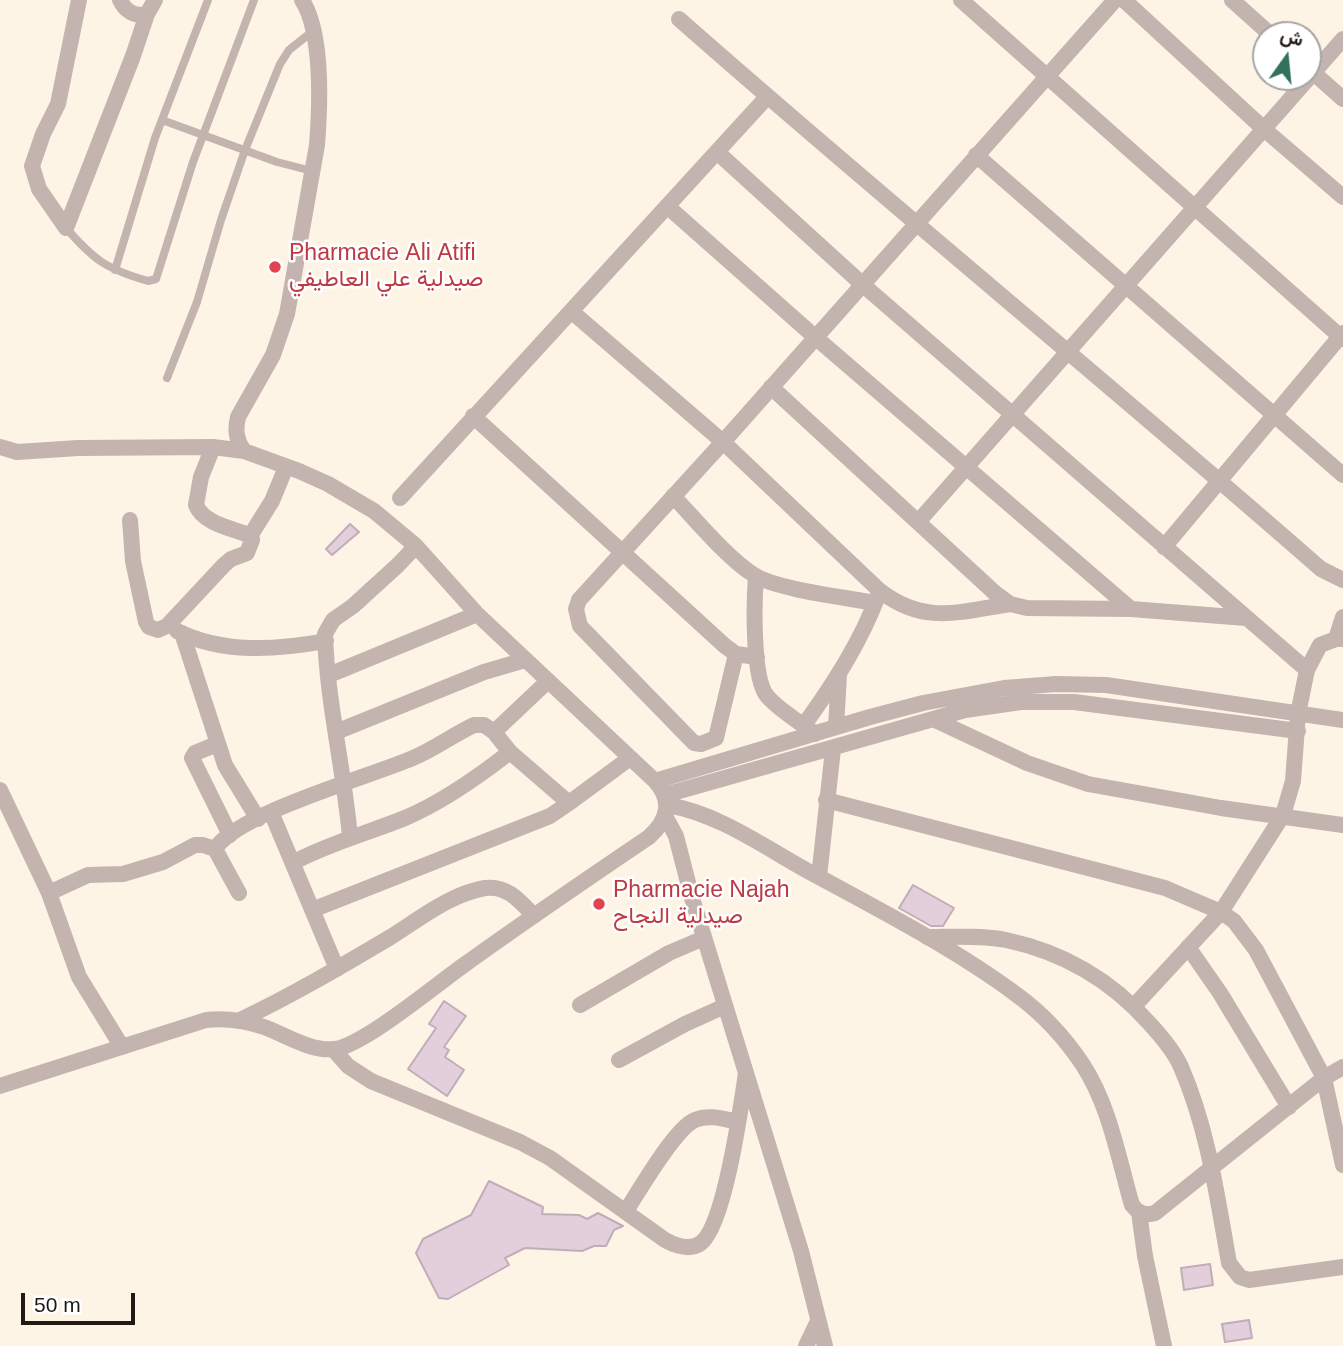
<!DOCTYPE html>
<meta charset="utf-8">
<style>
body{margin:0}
#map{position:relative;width:1343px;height:1346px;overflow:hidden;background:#fef4e5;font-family:Helvetica,Vazirmatn,sans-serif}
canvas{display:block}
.north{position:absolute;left:1252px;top:21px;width:70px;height:70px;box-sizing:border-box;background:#fff;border:2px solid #a5a4a1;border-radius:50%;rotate:15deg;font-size:19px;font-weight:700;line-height:28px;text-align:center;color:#1f1b14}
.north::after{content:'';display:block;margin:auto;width:24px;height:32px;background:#33715d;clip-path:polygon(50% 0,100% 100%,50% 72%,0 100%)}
.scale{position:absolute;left:21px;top:1293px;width:114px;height:32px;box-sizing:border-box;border:4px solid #1f1b14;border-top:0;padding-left:9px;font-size:21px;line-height:24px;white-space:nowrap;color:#1f1b14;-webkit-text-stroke:5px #fff;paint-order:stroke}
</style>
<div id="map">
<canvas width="1343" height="1346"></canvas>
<div class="north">ش</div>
<div class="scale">50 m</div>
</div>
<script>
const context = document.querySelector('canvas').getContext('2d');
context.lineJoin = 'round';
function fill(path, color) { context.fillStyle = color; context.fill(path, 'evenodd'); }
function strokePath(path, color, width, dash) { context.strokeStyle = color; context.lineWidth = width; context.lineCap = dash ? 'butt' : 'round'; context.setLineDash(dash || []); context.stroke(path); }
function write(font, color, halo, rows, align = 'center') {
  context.font = font + ' Helvetica,Vazirmatn,sans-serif'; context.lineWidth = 5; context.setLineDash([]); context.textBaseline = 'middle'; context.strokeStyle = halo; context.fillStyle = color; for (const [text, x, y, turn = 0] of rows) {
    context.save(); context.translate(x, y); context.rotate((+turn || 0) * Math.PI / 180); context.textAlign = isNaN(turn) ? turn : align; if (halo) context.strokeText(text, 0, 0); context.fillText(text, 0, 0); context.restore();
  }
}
const building = new Path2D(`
 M350 524 359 532 332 555 326 549Z
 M913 885 954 908 943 926H931L899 908Z
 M444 1001 466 1016 444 1047 449 1050 445 1057 464 1070 447 1096 408 1069 436 1028 429 1024Z
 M489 1181 543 1207 542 1214 579 1215 587 1219 598 1213 623 1226 614 1230 606 1246H594L582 1251 525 1248 505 1258 509 1265 448 1299 439 1298 416 1253 423 1239 471 1215Z
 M1210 1264 1213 1285 1184 1290 1181 1268Z
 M1249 1320 1252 1338 1225 1342 1222 1324Z`);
fill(building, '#e3cfdc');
strokePath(building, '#c1adba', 2);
strokePath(new Path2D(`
 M162 120 277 162 312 171
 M66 228C94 260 106 269 148 281L156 279 193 162 254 0
 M115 270 155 138 208 0
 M167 378 197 302 221 220 245 150 280 64 289 50 313 31`), '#c3b4af', 8);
strokePath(new Path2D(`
 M120 0C125 11 135 17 147 14L155 0
 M961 0 1343 339
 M1124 0 1265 130 1343 197
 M1232 0 1271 35
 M679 19C890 205 1109 383 1321 569L1343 580
 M1308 68 1343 99
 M717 152 862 284 1307 670
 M976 155 1343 475
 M667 206 815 337 1131 609
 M66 228 39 189 32 166 43 134 58 104 79 0
 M66 228 133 56 147 14
 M571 311 723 442 880 591C925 625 958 612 1010 604
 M771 387 995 593 1010 604 1027 608 1131 609 1246 618
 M473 416 725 646 736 654 757 657
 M0 447 17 452 78 448 213 447 244 451 299 471 328 484 374 511 416 546 477 614 655 781C673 801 668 820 649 837 587 879 525 921 464 965 437 984 364 1045 335 1049 311 1052 286 1035 264 1027 246 1021 225 1018 206 1020L0 1086
 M213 447 201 477 196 505C203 523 230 528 246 534L252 533 272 501 286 467
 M244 451C236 440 235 430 238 417L273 355 287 314 317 145C320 107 323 33 302 0
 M673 496C695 519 728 559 754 575 779 590 844 597 875 603
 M400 498 767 97
 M130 520 133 561 146 622 149 627 158 630 167 626 224 565 231 559 247 553 252 540 251 533
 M918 522 1343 39
 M1164 547 1343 333
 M756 576C754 601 752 678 767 696 780 711 800 722 815 734
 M177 631C223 654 276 650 326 641
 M182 633 225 765 258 819
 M1336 639 1343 617
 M736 654 716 738 701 744 694 743 580 626 576 609 579 600 723 442 1115 0
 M329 675 477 614
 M548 681 494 732 510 752 569 803 630 758
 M933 719 1027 763 1088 784 1221 808 1343 825
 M804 725C834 683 861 642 879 593
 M836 727 839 675
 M336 732 484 672 525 660
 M217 744 195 753 192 758 230 835
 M655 781 870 717 923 703 1004 688 1056 684 1106 685 1343 720
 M0 790 49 893 79 977 122 1047
 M665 795 965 710 1021 702H1074L1298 731
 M826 800 1165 888 1221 912 1234 921 1256 950 1324 1078 1343 1165
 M667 805C717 813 763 846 806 870 876 908 954 948 1017 995 1043 1014 1065 1038 1083 1065 1110 1107 1118 1157 1132 1205 1138 1213 1145 1216 1155 1213L1324 1078 1343 1067
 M271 812 337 969
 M665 816 676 836 692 898 801 1251 825 1346
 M350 837C344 769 327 702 325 634L333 620 353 606 398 565 416 546
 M294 862C330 843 368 833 405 818 443 802 478 777 510 752
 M819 877 833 749
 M49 893 88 875 123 874 163 862 195 845H203L215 849
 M239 893 215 849C238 813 369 777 413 758 434 749 453 735 474 725H484L494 732
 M312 910 550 816 569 803
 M927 937C953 937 981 935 1006 940 1063 952 1112 981 1150 1024 1162 1037 1174 1051 1181 1067 1208 1129 1217 1196 1229 1263L1240 1277 1249 1280 1343 1267
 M1188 947 1220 993 1289 1107
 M580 1005 669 953 704 938
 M1134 1006 1221 912 1283 815 1293 781 1298 714 1307 670 1320 645 1336 639H1343
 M238 1021C291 996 340 967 389 938 418 920 450 894 485 888 507 885 520 901 534 916
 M333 1049 348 1066 371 1081 520 1142 550 1158 665 1240C676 1246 690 1251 701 1243 725 1224 741 1106 746 1073
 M619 1060 685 1024 725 1006
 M626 1211C639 1191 675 1128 695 1120 709 1114 724 1119 738 1122
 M1139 1212 1145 1256 1164 1346
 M806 1346 818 1321`), '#c3b4af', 16);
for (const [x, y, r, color] of [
 [275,267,7,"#e0444e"],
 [599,904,7,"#e0444e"]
]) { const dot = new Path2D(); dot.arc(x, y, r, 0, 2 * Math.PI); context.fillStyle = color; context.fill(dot); strokePath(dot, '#fff', 2.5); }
write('23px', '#be3a42', '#fff', [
 ["Pharmacie Ali Atifi",289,254],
 ["صيدلية علي العاطيفي",289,280],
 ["Pharmacie Najah",613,891],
 ["صيدلية النجاح",613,917]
], 'left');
</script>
